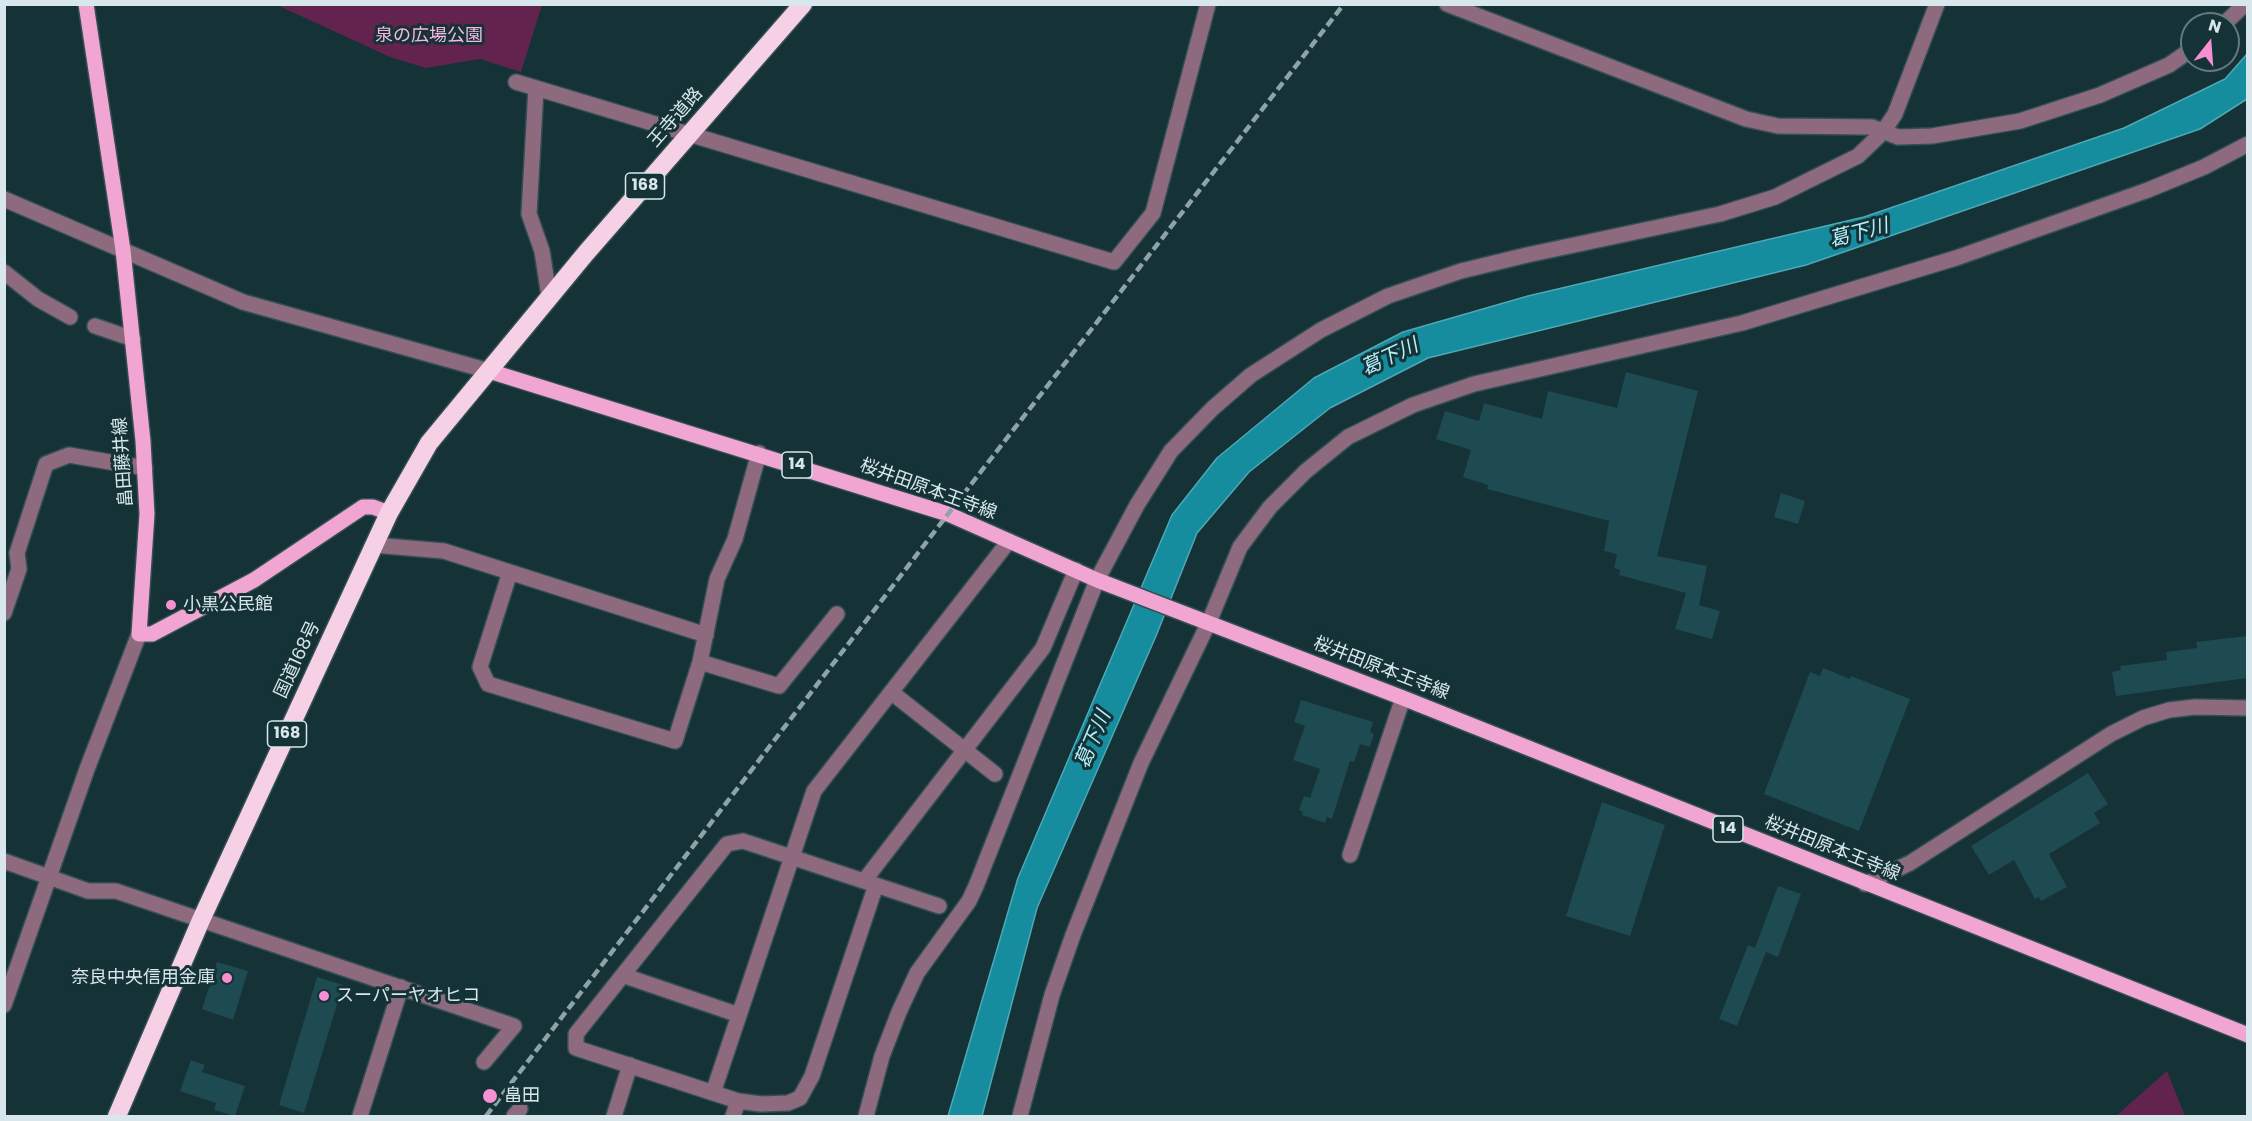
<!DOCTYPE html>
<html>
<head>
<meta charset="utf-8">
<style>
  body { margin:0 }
  #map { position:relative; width:2252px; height:1121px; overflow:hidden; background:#153237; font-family:Poppins,sans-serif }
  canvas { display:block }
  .frame { position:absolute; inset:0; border:6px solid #d7e7eb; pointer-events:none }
  .north { position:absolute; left:2180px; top:12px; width:60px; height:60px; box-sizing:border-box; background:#153237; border:2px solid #637a7f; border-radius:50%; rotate:17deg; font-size:16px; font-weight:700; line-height:24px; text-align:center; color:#d7e7eb }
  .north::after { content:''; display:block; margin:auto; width:21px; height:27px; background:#f690d0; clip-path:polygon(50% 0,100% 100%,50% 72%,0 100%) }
</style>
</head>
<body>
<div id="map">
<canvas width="2252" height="1121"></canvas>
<div class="frame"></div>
<div class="north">N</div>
</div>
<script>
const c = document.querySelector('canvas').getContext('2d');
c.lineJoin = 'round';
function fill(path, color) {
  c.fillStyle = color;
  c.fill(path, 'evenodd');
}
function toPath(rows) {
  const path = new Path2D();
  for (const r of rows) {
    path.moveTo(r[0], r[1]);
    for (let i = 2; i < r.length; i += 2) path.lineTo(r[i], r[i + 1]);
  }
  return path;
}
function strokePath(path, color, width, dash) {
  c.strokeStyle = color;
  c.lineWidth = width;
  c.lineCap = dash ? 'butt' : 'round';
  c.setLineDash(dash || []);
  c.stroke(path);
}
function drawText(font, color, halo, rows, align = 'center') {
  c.font = font + ' Poppins,"Noto Sans JP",sans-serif';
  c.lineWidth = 6;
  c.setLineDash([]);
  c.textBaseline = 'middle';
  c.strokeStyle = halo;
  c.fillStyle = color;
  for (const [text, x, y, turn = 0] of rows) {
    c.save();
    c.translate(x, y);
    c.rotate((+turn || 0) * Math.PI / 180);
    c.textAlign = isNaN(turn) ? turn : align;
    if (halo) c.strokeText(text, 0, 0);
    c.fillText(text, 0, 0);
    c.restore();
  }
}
const green = toPath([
  [277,5,542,4,542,5,521,72,480,59,426,68,390,57],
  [2167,1071,2185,1116,2116,1116]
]);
const water = toPath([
  [2247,54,2247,99,2200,129,1806,265,1428,358,1330,408,1249,472,1197,533,1156,636,1037,908,982,1116,948,1116,1018,878,1172,515,1217,458,1314,378,1403,332,1528,296,1864,217,2124,128,2225,79,2247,54]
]);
const building = toPath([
  [1626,372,1698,391,1657,556,1707,566,1699,605,1720,611,1712,639,1675,629,1686,593,1619,575,1620,570,1614,568,1617,554,1604,551,1609,521,1487,489,1488,485,1463,477,1471,450,1436,439,1445,411,1479,421,1484,403,1542,419,1548,391,1617,408],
  [1781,493,1805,501,1798,524,1774,517],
  [2247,636,2247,678,2116,696,2112,672,2121,670,2120,666,2167,660,2166,652,2197,648,2196,642],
  [1823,668,1850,679,1851,676,1910,699,1859,831,1764,794,1810,672,1820,676],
  [1301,700,1373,722,1370,732,1374,734,1370,747,1360,744,1354,762,1350,761,1332,819,1327,817,1325,823,1302,815,1303,812,1299,810,1304,796,1310,798,1320,769,1293,760,1305,726,1294,722],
  [2088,773,2108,804,2094,813,2100,823,2049,854,2067,887,2041,901,2039,897,2035,899,2014,860,1989,875,1971,846],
  [1602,802,1665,825,1630,936,1566,916],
  [1778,886,1801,894,1778,957,1766,952,1737,1026,1719,1019,1748,945,1760,950,1755,948],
  [217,962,248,971,233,1020,202,1009],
  [317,977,343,985,304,1113,279,1105],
  [191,1060,205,1065,202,1072,245,1086,235,1116,214,1110,216,1103,180,1091]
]);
const minor = toPath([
  [1447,4,1746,119,1778,126,1872,127,1898,137,1932,136,2020,121,2100,95,2169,65,2192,49],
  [2224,24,2245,4],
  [516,82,1114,262,1153,213,1208,4],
  [536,88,529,214,542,251,549,296],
  [4,199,243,302,489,371],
  [4,272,38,299,70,317],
  [95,326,133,339],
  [374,545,444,551,706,635],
  [510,572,480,667,488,684,675,741,700,662,717,579,735,539,759,453],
  [4,613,19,569,17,553,46,464,69,455,145,468],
  [700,662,779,686,837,614],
  [891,692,995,774],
  [1350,855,1403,698],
  [4,861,88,891,116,891,514,1026,484,1062],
  [864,881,1043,648,1076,570],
  [1865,884,1910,863,2111,734,2143,718,2169,710,2195,707,2248,708],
  [876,885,812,1076,800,1098,788,1103,761,1104,738,1101,576,1048,576,1034,727,844,743,841,939,906],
  [625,976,739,1015],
  [4,1005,87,769,139,634],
  [713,1093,814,791,1009,541],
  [360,1116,401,987],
  [514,1116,520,1109],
  [614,1116,630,1065],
  [733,1116,738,1101],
  [866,1116,882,1056,899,1012,917,973,969,901,976,886,1097,580,1137,505,1171,451,1213,408,1251,375,1321,330,1388,296,1461,271,1527,255,1720,214,1775,197,1858,156,1883,132,1895,114,1937,4],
  [1020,1116,1052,995,1073,935,1141,763,1209,622,1240,547,1270,507,1306,471,1348,437,1413,405,1474,384,1742,323,1956,258,2148,190,2204,167,2248,144]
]);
const major = toPath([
  [86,4,123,250,143,441,147,514,139,634,152,634,254,580,363,507,373,507,389,513],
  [489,371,948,514,1097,580,1403,698,2248,1035]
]);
const highway = toPath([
  [117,1116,201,920,389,513,429,443,586,253,803,4]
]);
const rail = toPath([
  [486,1116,948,514,1344,4]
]);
const markers = [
  [171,605,6,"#f690d0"],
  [227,978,6,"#f690d0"],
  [324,996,6,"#f690d0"],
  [490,1096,8,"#f690d0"]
];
const shields = [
  [645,186,39],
  [797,465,30],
  [287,734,39],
  [1728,829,30]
];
const shieldNames = [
  ["168",645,186],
  ["14",797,465],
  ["168",287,734],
  ["14",1728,829]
];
const parkNames = [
  ["泉の広場公園",429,36]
];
const streetNames = [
  ["王寺道路",676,118,-49],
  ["畠田藤井線",124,462,-94],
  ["桜井田原本王寺線",928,490,20],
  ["国道168号",298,660,-65],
  ["桜井田原本王寺線",1381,669,21],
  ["桜井田原本王寺線",1832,849,22]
];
const poiNames = [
  ["小黒公民館",183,605],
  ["奈良中央信用金庫",215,978,"right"],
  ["スーパーヤオヒコ",336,996],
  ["畠田",504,1096]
];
const waterNames = [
  ["葛下川",1859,234,-15],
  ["葛下川",1390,358,-25],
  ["葛下川",1094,740,-67]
];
fill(green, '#62244e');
fill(water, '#158d9e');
strokePath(water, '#4fa8b5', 1.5);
fill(building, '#1e4a51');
strokePath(minor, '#344f54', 18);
strokePath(major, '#344f54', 18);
strokePath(highway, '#344f54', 21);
strokePath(minor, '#8e6a7f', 15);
strokePath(major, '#f0a5d2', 15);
strokePath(highway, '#f6d1e6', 18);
strokePath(rail, '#8ea3a7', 4.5, [9, 4.5]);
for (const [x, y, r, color] of markers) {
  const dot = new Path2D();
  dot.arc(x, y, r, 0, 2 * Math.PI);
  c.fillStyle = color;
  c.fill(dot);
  strokePath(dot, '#153237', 2);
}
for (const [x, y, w] of shields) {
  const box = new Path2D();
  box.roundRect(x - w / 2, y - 13, w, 26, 4.5);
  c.fillStyle = '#153237';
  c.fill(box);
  strokePath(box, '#d7e7eb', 1.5);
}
drawText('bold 16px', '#d7e7eb', null, shieldNames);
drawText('18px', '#f9b7df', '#153237', parkNames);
drawText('18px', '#d7e7eb', '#153237', streetNames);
drawText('18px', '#d7e7eb', '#153237', poiNames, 'left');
drawText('italic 20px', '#b4effa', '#153237', waterNames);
</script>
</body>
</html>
